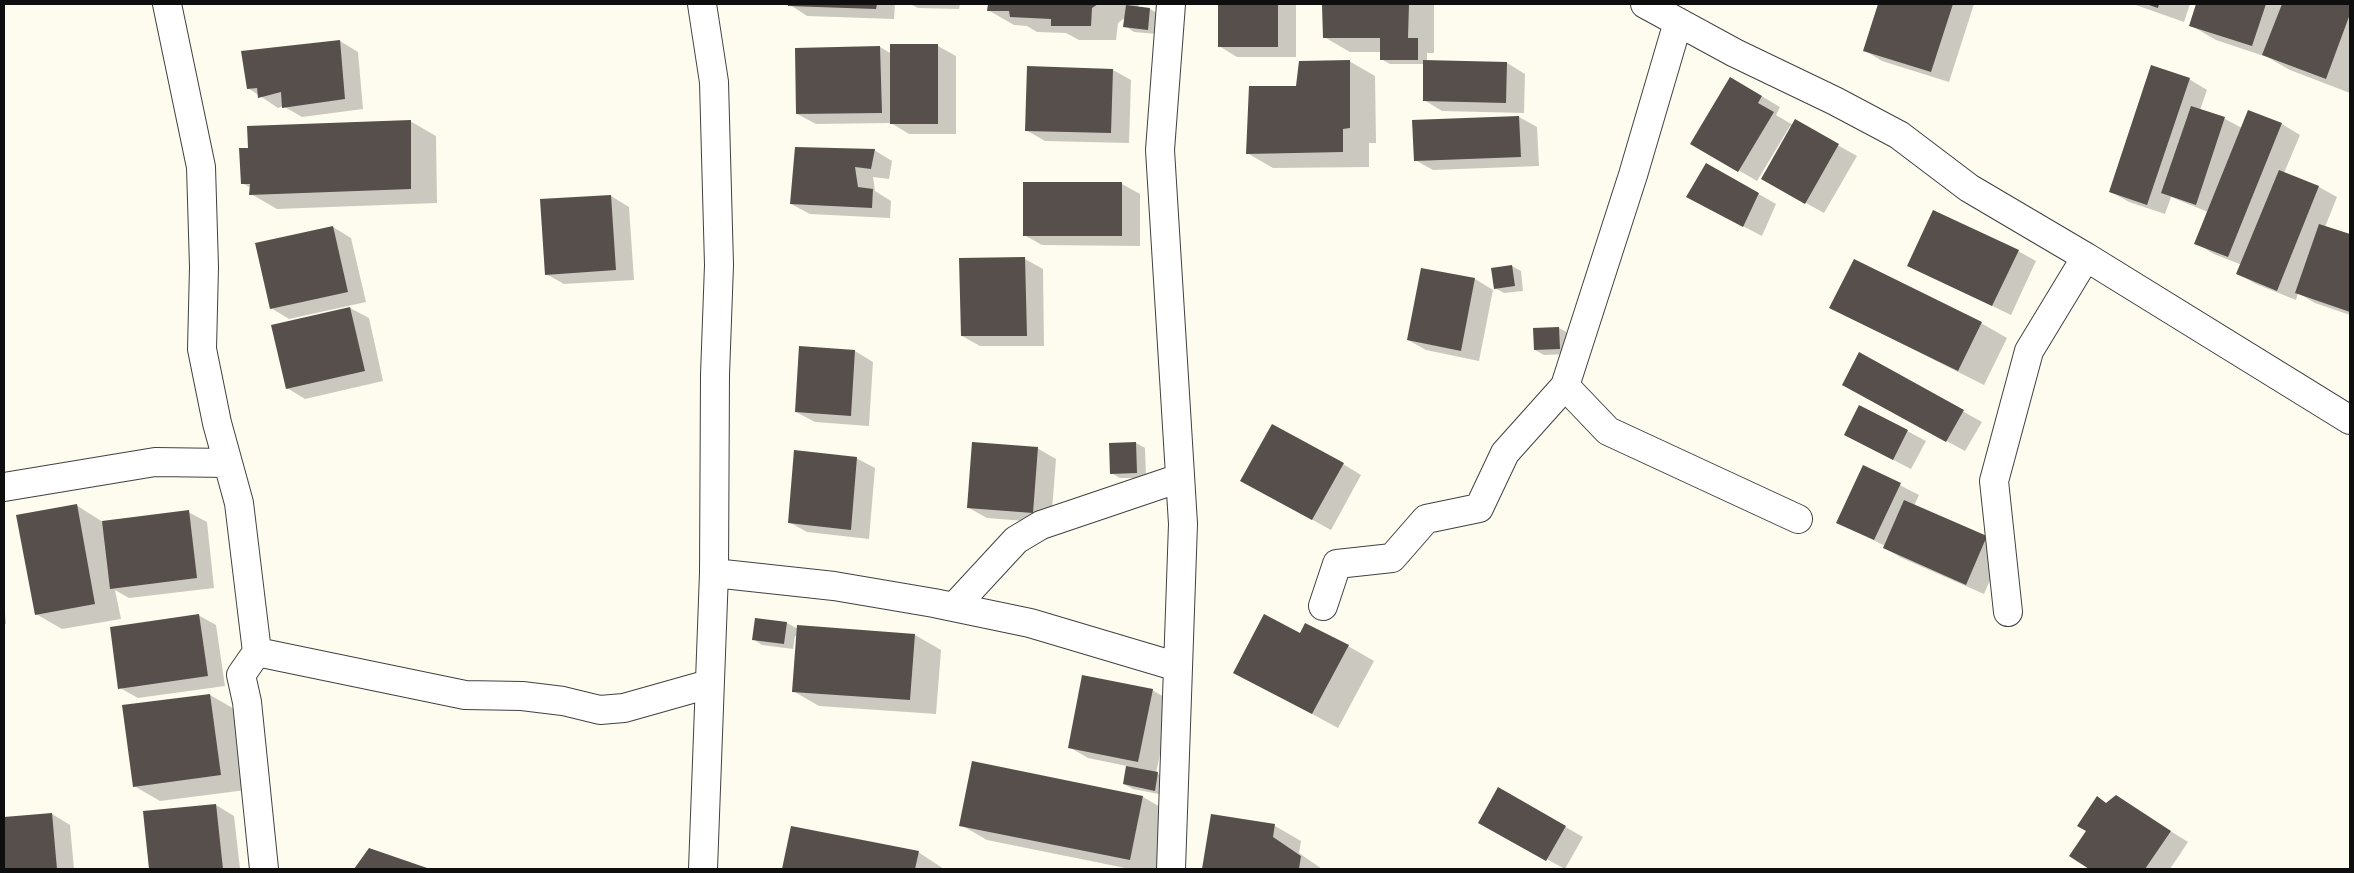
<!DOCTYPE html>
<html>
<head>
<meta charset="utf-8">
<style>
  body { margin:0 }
  #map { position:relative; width:2354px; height:873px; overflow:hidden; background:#fefbef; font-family:Lora,serif }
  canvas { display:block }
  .frame { position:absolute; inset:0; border:5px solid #0e0e0e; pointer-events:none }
</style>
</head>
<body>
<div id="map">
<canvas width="2354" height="873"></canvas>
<div class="frame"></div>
</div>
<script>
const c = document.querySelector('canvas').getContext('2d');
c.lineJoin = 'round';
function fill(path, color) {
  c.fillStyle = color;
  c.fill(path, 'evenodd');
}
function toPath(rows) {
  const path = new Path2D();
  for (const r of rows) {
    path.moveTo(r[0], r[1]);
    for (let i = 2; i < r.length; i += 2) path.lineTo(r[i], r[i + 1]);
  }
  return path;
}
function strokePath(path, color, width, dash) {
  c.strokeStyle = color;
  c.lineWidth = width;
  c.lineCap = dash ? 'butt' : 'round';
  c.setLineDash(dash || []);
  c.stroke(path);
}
const shadow = toPath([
  [789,4,895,4,894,19,807,16],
  [910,4,960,4,959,9,918,8],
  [989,4,1138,4,1139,8,1150,9,1159,14,1157,34,1134,32,1125,26,1126,17,1118,23,1116,40,1079,40,1066,33,1037,32,1027,26,1014,25,988,10],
  [1219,4,1296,4,1296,57,1237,57,1219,46],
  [1319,4,1434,4,1434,53,1427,53,1427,61,1507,63,1525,74,1524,113,1442,111,1424,100,1424,64,1390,64,1381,59,1382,52,1350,52,1324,37,1322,5],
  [1879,4,1974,4,1949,82,1882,61,1864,50],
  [2133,4,2190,4,2184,22],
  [2197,4,2350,4,2350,93,2290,70,2267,57,2216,40,2190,25],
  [340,41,358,52,363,109,302,117,283,106,278,108,248,88],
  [938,46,956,56,956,134,909,134,891,123,816,124,797,114,796,49,880,47,892,54],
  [1349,61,1375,76,1376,143,1369,143,1369,167,1273,168,1247,153,1297,87],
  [1113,70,1131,80,1129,143,1045,141,1026,130],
  [1731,78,1780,107,1776,115,1793,125,1795,121,1857,156,1824,213,1781,189,1792,127,1790,126,1757,181,1692,143],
  [2189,79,2207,90,2200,110,2225,119,2242,128,2248,111,2282,124,2300,135,2284,173,2319,187,2337,197,2325,227,2350,235,2350,315,2315,303,2298,293,2296,300,2256,284,2238,274,2242,265,2214,254,2196,243,2208,212,2171,197,2165,214,2129,202,2111,192],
  [1519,117,1537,127,1539,166,1433,170,1415,160],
  [410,121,436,136,437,203,277,209,251,194,251,188,242,183],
  [874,150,892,161,889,179,873,177,875,191,891,201,890,218,810,214,791,204],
  [1707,164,1776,204,1762,236,1706,207],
  [1122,184,1140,194,1140,246,1042,245,1024,235],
  [611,196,629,207,634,280,564,284,546,274],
  [333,227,351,238,366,302,289,319,271,308],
  [2018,251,2036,261,2011,315,1909,266],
  [1025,259,1043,269,1044,346,980,346,962,336],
  [1512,266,1521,271,1523,291,1504,293,1495,288],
  [1422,269,1475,279,1493,290,1479,361,1426,350,1408,340],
  [350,308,369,318,383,381,305,399,287,388,273,326],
  [1831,308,1981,323,2007,338,1984,385],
  [1559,328,1568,333,1569,354,1544,355,1535,350],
  [855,351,873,362,869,426,815,422,796,412],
  [1860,354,1982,422,1965,451,1862,395],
  [1860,406,1926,441,1911,469,1845,435],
  [1136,443,1145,448,1146,478,1120,478,1111,473],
  [1037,448,1056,459,1051,523,987,518,969,508],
  [856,458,875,468,869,539,807,532,789,522],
  [1343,464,1361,475,1331,530,1260,491],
  [1864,467,1919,495,1914,506,1986,537,2004,548,1984,594,1902,558,1884,548,1885,546,1838,522],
  [76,505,103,522,188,512,207,522,214,588,129,598,115,590,121,619,62,629,36,614],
  [4,603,6,624,4,624],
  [198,615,216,625,225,686,138,698,120,688],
  [756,619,787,623,798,629,915,635,941,650,936,714,819,706,793,691,797,636,795,636,793,649,762,645,753,639],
  [1301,634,1348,646,1374,661,1338,728,1235,672],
  [1152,690,1171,701,1156,773,1167,778,1164,795,1133,789,1124,784,1127,766,1088,758,1069,747],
  [210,695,236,710,246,790,160,801,134,786],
  [973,763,1143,797,1169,812,1157,869,1130,869,987,840,961,825],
  [1499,789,1583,837,1565,869,1480,823],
  [2116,797,2188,842,2170,869,2091,869,2071,856,2107,804],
  [216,805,234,816,240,869,150,869,144,812],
  [52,814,70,825,74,869,4,869,4,819],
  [1212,815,1275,826,1301,841,1299,853,1322,869,1203,869],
  [792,827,918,852,944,869,784,869],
  [369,850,427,869,355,869]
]);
const building = toPath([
  [788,4,877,4,876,9,788,6],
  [988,4,1098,4,1092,8,1091,26,1051,26,1051,19,1010,17,1009,11,987,11],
  [1218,4,1278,4,1278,47,1218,47],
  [1322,4,1409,4,1408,38,1418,38,1418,60,1380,60,1380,38,1323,38],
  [1878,4,1953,4,1931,72,1863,51],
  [2146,4,2159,4,2158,8],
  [2196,4,2266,4,2252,46,2189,26],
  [2282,4,2350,4,2350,14,2326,79,2262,55],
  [1126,5,1150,8,1148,30,1123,27],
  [340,40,345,99,282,108,281,92,258,98,257,88,247,89,241,51],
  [890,44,938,44,938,124,890,124],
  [880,46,882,113,796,114,795,48],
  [1350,60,1350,128,1343,129,1343,152,1246,154,1249,86,1296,86,1299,61],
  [1423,60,1507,62,1506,103,1423,101],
  [2151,65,2190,78,2147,205,2109,192],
  [1027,66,1113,69,1111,133,1025,131],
  [1730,77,1762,96,1758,103,1774,112,1738,172,1690,144],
  [2191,106,2225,117,2196,205,2161,193],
  [2248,110,2282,123,2228,257,2194,244],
  [1519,116,1521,157,1414,161,1412,120],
  [1795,119,1839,144,1805,204,1761,179],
  [411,120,411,189,249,195,250,184,241,184,239,148,248,148,247,126],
  [795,147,875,149,871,169,855,167,858,187,873,189,872,208,790,204],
  [1706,163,1759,193,1743,227,1686,197],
  [2279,170,2319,186,2277,291,2236,274],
  [1023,182,1122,182,1122,236,1023,236],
  [611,195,616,270,545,275,540,199],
  [1933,210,2019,250,1992,306,1907,266],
  [2319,224,2350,234,2350,312,2295,293],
  [333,226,348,292,270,309,255,243],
  [1025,257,1027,336,961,336,959,258],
  [1854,259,1982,322,1958,371,1829,308],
  [1512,265,1515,286,1494,289,1491,268],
  [1421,268,1475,278,1461,351,1407,340],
  [350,307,365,371,286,389,271,325],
  [1559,327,1560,349,1534,350,1533,328],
  [799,346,855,350,851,416,795,412],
  [1859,352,1964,410,1946,442,1842,385],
  [1859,405,1908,430,1893,460,1844,435],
  [1272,424,1344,463,1312,520,1240,481],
  [972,442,1038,447,1033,513,967,508],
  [1136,442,1137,473,1110,474,1109,443],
  [794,450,857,457,851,530,788,523],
  [1863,465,1901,483,1874,540,1836,523],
  [1904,500,1987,536,1966,585,1883,548],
  [77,504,95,604,35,615,16,515],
  [189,510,197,578,110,589,102,521],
  [199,614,208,676,118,689,110,627],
  [1264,614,1300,633,1305,623,1349,645,1312,714,1233,673],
  [755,618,787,622,784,644,752,640],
  [797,625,915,634,910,700,792,692],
  [1082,675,1153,689,1138,762,1068,748],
  [210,694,221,775,133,787,122,705],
  [972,761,1143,796,1130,860,959,826],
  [1126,766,1158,772,1155,791,1123,784],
  [1498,787,1566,826,1546,861,1478,823],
  [2116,795,2171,831,2145,869,2089,869,2069,856,2086,831,2077,826,2097,796,2106,803],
  [216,804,223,869,149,869,143,811],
  [52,813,57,869,4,869,4,817],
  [1211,814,1275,824,1273,837,1301,856,1299,869,1202,869],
  [791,826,919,851,915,869,782,869],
  [369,848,430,869,354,869]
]);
const minor = toPath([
  [167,4,201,167,204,267,202,349,217,423,239,503,257,652,241,675,247,702,264,869],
  [702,4,714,82,719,265,715,375,714,573,703,869],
  [1645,4,1735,53,1835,101,1899,135,1969,188,2086,257,2029,351,1994,481,2008,612],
  [1678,22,1633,175,1565,386,1608,431,1798,519],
  [2086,257,2350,420],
  [4,487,155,462,228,463],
  [714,573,834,586,934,603,1030,623,1178,667],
  [1323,606,1337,564,1392,558,1426,519,1479,508,1505,453,1565,386],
  [954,607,1016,540,1041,525,1180,478],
  [257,652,465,695,522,696,563,701,600,710,624,708,709,684],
  [1171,869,1183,524,1160,150,1171,4]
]);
fill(shadow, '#0003');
fill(building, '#564f4b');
strokePath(minor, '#414141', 30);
strokePath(minor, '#fff', 28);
</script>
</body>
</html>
